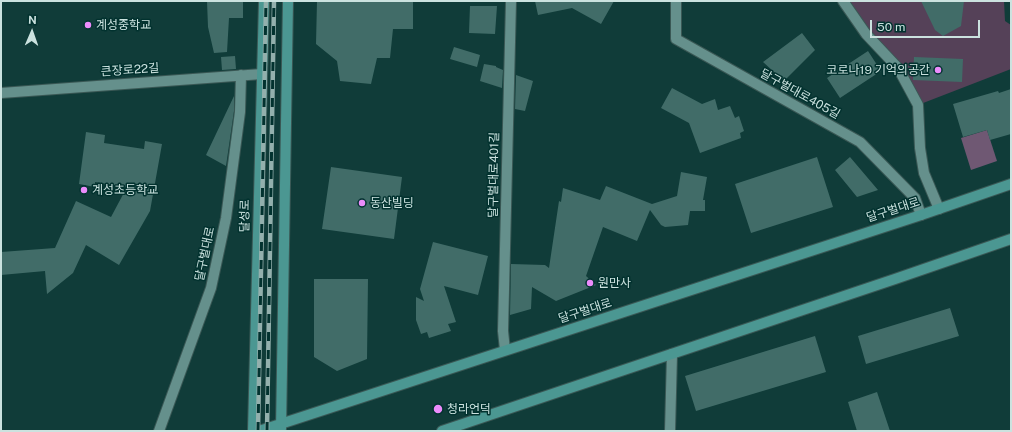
<!DOCTYPE html>
<html>
<head>
<meta charset="utf-8">
<style>
  body { margin:0 }
  #map { position:relative; width:1012px; height:432px; overflow:hidden; background:#103c39; font-family:"Public Sans",sans-serif }
  canvas { display:block }
  .frame { position:absolute; inset:0; border:2px solid #cbe2df; pointer-events:none }
  .north { position:absolute; left:12px; top:12px; width:40px; height:40px; -webkit-text-stroke:3px #02322f; paint-order:stroke; rotate:2deg; font-size:11px; font-weight:700; line-height:16px; text-align:center; color:#cbe2df }
  .north::after { content:''; display:block; margin:auto; width:14px; height:18px; background:#cbe2df; clip-path:polygon(50% 0,100% 100%,50% 72%,0 100%) }
  .scale { position:absolute; left:870px; top:20px; width:110px; height:18px; box-sizing:border-box; border:2px solid #cbe2df; border-top:0; padding-left:5px; font-size:12px; line-height:14px; white-space:nowrap; color:#cbe2df; -webkit-text-stroke:3px #02322f; paint-order:stroke }
</style>
</head>
<body>
<div id="map">
<canvas width="1012" height="432"></canvas>
<div class="frame"></div>
<div class="north">N</div>
<div class="scale">50 m</div>
</div>
<script>
const c = document.querySelector('canvas').getContext('2d');
c.lineJoin = 'round';
function fill(path, color) {
  c.fillStyle = color;
  c.fill(path, 'evenodd');
}
function toPath(rows) {
  const path = new Path2D();
  for (const r of rows) {
    path.moveTo(r[0], r[1]);
    for (let i = 2; i < r.length; i += 2) path.lineTo(r[i], r[i + 1]);
  }
  return path;
}
function strokePath(path, color, width, dash) {
  c.strokeStyle = color;
  c.lineWidth = width;
  c.lineCap = dash ? 'butt' : 'round';
  c.setLineDash(dash || []);
  c.stroke(path);
}
function drawText(font, color, halo, rows, align = 'center') {
  c.font = font + ' "Public Sans","Noto Sans KR",sans-serif';
  c.lineWidth = 3;
  c.setLineDash([]);
  c.textBaseline = 'middle';
  c.strokeStyle = halo;
  c.fillStyle = color;
  for (const [text, x, y, turn = 0] of rows) {
    c.save();
    c.translate(x, y);
    c.rotate((+turn || 0) * Math.PI / 180);
    c.textAlign = isNaN(turn) ? turn : align;
    if (halo) c.strokeText(text, 0, 0);
    c.fillText(text, 0, 0);
    c.restore();
  }
}
const green = toPath([
  [845,1,1004,1,1005,21,1011,25,1011,69,918,105]
]);
const forest = toPath([
  [987,130,997,161,971,170,961,138]
]);
const building = toPath([
  [207,1,243,1,243,18,229,18,227,52,214,53,208,27],
  [317,1,413,1,413,29,393,29,390,58,377,58,371,84,340,81,337,61,316,44],
  [535,1,614,1,601,24,572,8,538,15],
  [921,1,964,1,961,26,943,36,935,30],
  [470,6,497,6,495,34,469,33],
  [802,33,815,50,784,81,763,62],
  [454,47,480,55,477,67,450,59],
  [868,51,881,71,840,98,827,78],
  [235,56,236,69,222,70,221,57],
  [914,57,963,59,962,82,913,80],
  [484,64,496,66,496,67,503,70,502,88,480,81],
  [516,75,533,81,525,111,515,109],
  [672,88,702,104,715,99,718,110,730,106,735,118,739,116,744,131,740,133,741,138,700,153,689,123,661,108],
  [1011,89,1011,134,990,140,987,130,963,137,953,104,998,91,999,93],
  [234,96,234,111,226,166,206,155],
  [86,132,105,135,104,143,144,149,145,141,162,144,150,211,119,265,86,245,73,273,47,294,45,271,1,275,1,252,55,248,76,201,111,217,127,187,95,182,95,187,79,184],
  [817,157,833,207,751,233,735,184],
  [850,157,878,190,857,197,835,170],
  [331,167,402,177,394,239,322,229],
  [681,172,707,177,703,200,705,200,705,211,690,211,688,225,665,227,661,225,650,210,637,241,603,227,586,276,596,285,556,301,532,287,531,309,510,315,511,264,545,265,549,268,559,201,561,202,563,188,600,200,606,186,652,204,677,196],
  [433,242,488,256,478,295,444,286,456,322,448,324,451,331,429,338,427,332,421,334,416,320,416,297,424,301,420,289],
  [314,279,368,279,367,359,337,371,314,357],
  [950,308,959,336,866,364,858,336],
  [815,336,826,372,696,411,685,376],
  [877,392,890,431,857,431,848,402]
]);
const minor = toPath([
  [676,1,676,39,860,142,915,198,921,215],
  [843,1,866,34,898,68,918,105,920,148,924,173,939,209],
  [1,93,262,74],
  [505,350,503,331,511,1],
  [159,431,211,288,226,218,240,112,241,75],
  [670,431,672,354]
]);
const secondary = toPath([
  [281,429,288,1],
  [253,431,264,1],
  [259,431,921,215,1011,184],
  [442,431,895,279,1011,239]
]);
const rail = toPath([
  [258,431,266,1],
  [267,431,274,1]
]);
const markers = [
  [88,25,4,"#ec8cfb"],
  [938,70,4,"#ec8cfb"],
  [84,190,4,"#ec8cfb"],
  [362,203,4,"#ec8cfb"],
  [590,283,4,"#ec8cfb"],
  [438,409,5,"#ec8cfb"]
];
const poiNames = [
  ["계성중학교",96,25],
  ["코로나19 기억의공간",930,70,"right"],
  ["계성초등학교",92,190],
  ["동산빌딩",370,203],
  ["원만사",598,283],
  ["청라언덕",447,409]
];
const streetNames = [
  ["큰장로22길",130,70,-4],
  ["달구벌대로405길",800,94,29],
  ["달구벌대로401길",494,175,-89],
  ["달구벌대로",893,210,-18],
  ["달성로",245,216,-89],
  ["달구벌대로",205,254,-78],
  ["달구벌대로",585,311,-18]
];
fill(green, '#554158');
fill(forest, '#6f5873');
fill(building, '#416c68');
strokePath(minor, '#3a5855', 12);
strokePath(secondary, '#3a5855', 12);
strokePath(minor, '#65908c', 10);
strokePath(secondary, '#4b9792', 10);
strokePath(rail, '#93b0ad', 4.5);
strokePath(rail, '#02322f', 3, [9]);
for (const [x, y, r, color] of markers) {
  const dot = new Path2D();
  dot.arc(x, y, r, 0, 2 * Math.PI);
  c.fillStyle = color;
  c.fill(dot);
  strokePath(dot, '#02322f', 1.5);
}
drawText('12px', '#cbe2df', '#02322f', poiNames, 'left');
drawText('12px', '#cbe2df', '#02322f', streetNames);
</script>
</body>
</html>
